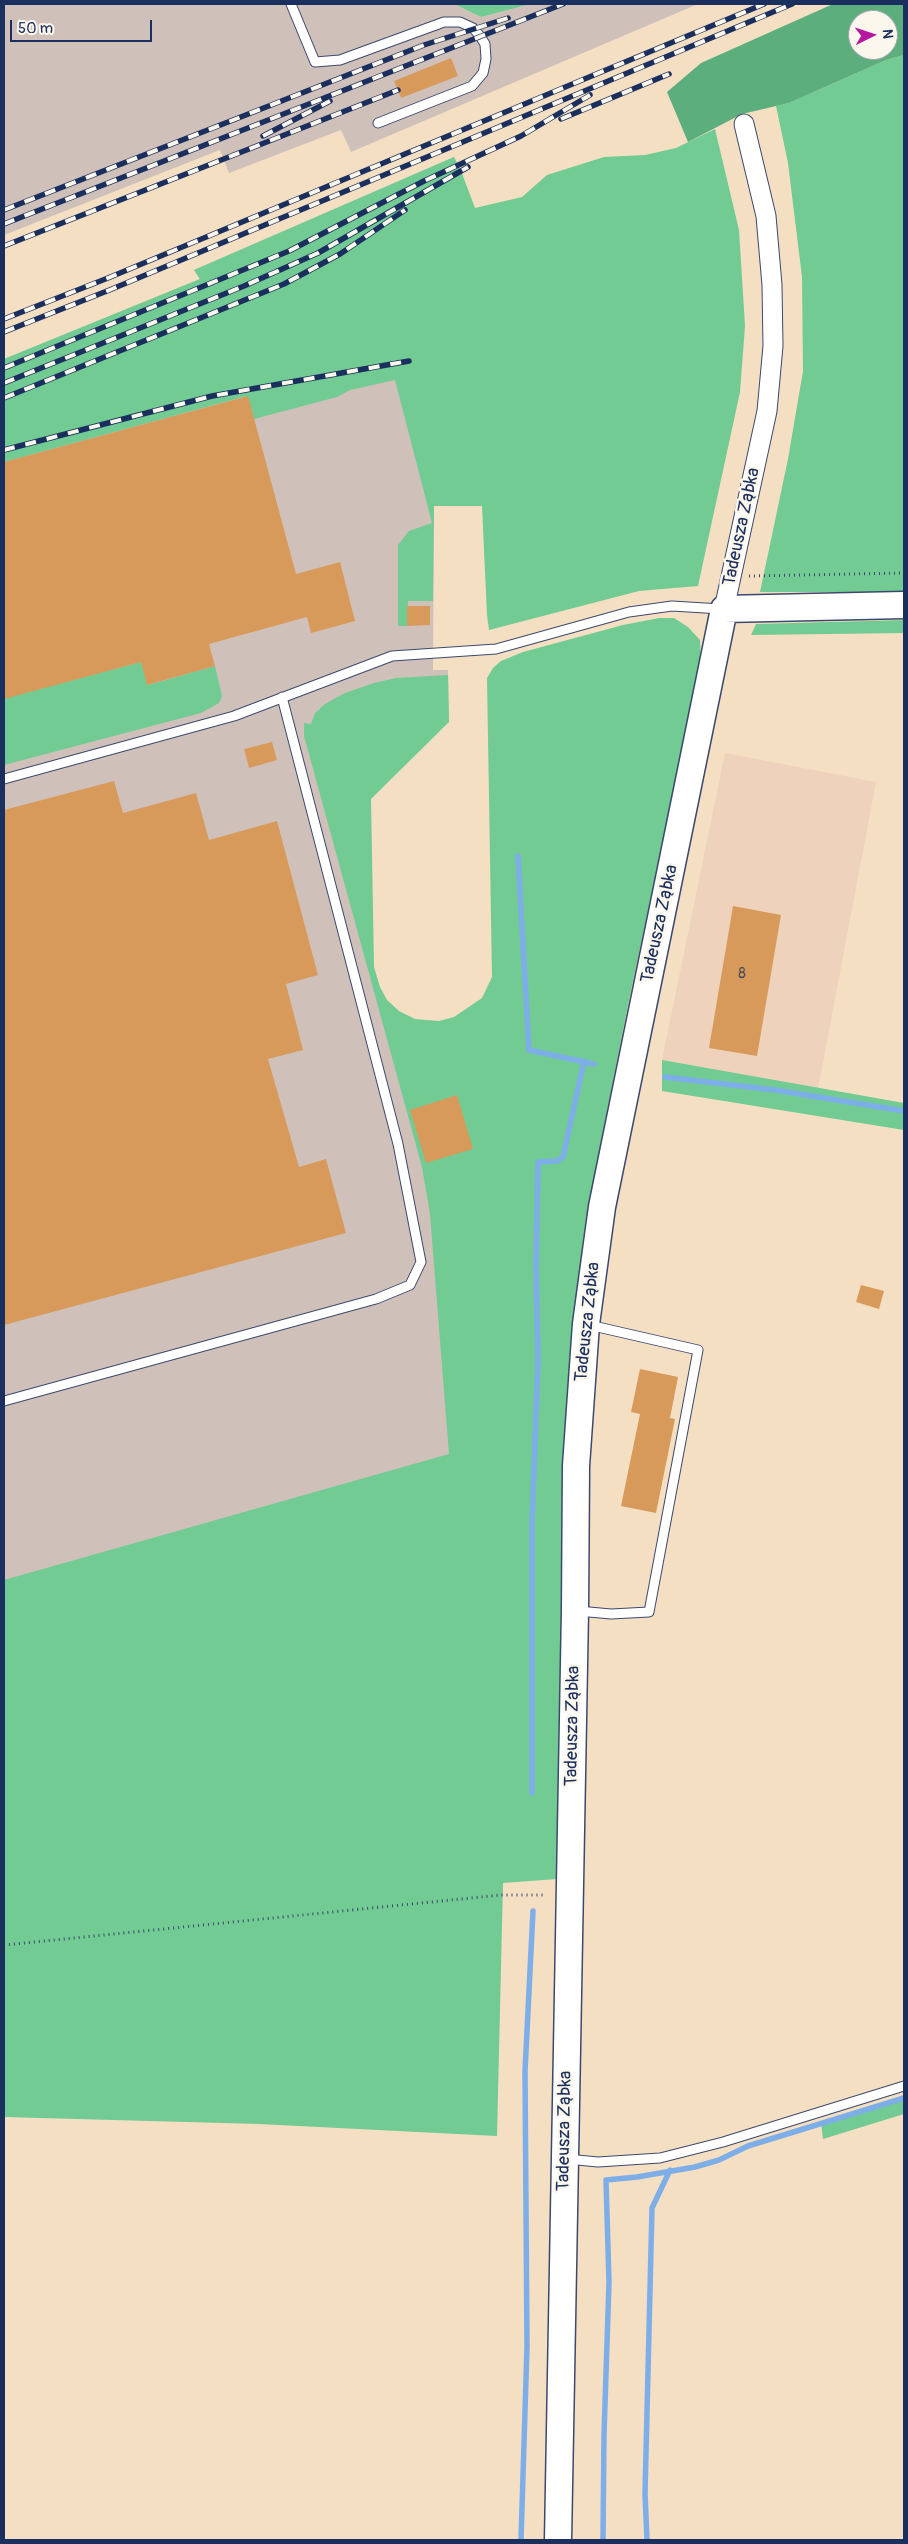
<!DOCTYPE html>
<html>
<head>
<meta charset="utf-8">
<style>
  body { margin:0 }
  #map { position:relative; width:908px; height:2544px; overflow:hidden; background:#f4dfc3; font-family:Pangolin,sans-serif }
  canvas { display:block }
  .frame { position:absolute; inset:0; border:5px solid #1b2f5e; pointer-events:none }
  .north { position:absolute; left:848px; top:10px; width:50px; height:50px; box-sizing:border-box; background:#fbf7ec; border:1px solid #a1a7b3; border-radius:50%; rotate:86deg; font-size:14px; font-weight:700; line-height:20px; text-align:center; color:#1b2f5e }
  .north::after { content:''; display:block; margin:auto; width:18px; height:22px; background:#b5179e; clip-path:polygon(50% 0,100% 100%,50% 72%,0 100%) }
  .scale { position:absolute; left:10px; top:20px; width:142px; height:22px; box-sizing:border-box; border:2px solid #1b2f5e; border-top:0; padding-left:6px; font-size:15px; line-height:18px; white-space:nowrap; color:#1b2f5e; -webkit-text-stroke:4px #fbf7ec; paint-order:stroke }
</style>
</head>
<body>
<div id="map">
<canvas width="908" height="2544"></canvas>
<div class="frame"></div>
<div class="north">N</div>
<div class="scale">50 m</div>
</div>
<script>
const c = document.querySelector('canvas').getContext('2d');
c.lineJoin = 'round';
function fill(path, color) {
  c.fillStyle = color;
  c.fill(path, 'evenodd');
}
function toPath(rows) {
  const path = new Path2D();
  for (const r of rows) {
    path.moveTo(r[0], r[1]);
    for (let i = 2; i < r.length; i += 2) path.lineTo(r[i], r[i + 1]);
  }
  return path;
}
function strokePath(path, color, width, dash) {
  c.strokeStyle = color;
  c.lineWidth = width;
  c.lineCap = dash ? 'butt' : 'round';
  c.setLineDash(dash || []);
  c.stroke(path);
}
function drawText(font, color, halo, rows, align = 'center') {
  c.font = font + ' Pangolin,sans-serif';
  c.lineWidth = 5;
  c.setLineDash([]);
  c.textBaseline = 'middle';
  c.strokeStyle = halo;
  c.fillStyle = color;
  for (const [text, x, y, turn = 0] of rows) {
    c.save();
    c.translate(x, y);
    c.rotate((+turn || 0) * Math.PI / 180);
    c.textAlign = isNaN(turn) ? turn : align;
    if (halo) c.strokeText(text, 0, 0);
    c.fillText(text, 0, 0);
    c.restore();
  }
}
const built = toPath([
  [725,753,876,782,818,1089,662,1060]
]);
const industrial = toPath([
  [4,4,454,4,481,17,531,4,698,4,351,152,341,130,229,173,220,150,4,235],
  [454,157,461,171,474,208,434,506,433,670,448,670,449,722,428,729,331,825,496,1414,4,1930,4,359,200,279,194,270]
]);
const green = toPath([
  [454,4,531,4,481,17],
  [904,55,904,592,760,592,788,459,803,371,802,277,788,163,776,106,789,103,886,60],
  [715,129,739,230,745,326,740,392,698,586,639,591,489,630,487,615,482,506,434,506,433,601,408,601,407,626,398,626,398,545,409,531,432,523,395,380,350,390,337,397,254,419,247,396,4,462,4,359,200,279,194,270,454,157,461,171,475,208,522,197,547,175,604,157,645,155,676,148],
  [659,618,674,618,688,627,700,640,701,660,629,1000,590,1197,576,1309,566,1444,557,1879,503,1883,497,2136,259,2124,4,2117,4,1580,449,1454,430,1214,422,1167,304,736,304,723,311,724,315,713,325,704,345,693,374,683,396,678,448,675,449,722,371,799,374,967,380,987,387,1000,399,1011,415,1019,439,1021,454,1017,482,998,492,977,487,678,493,668,501,661,523,652,623,625],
  [904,620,904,633,751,635,756,624],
  [141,662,148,685,215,666,222,696,219,703,201,713,4,765,4,679,9,697],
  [662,1060,904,1103,904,1130,662,1091],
  [904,2100,904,2114,823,2139,821,2122]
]);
const forest = toPath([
  [833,4,904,4,904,55,886,60,789,103,742,114,688,142,667,92,701,63],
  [858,20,888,20,888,50,858,50]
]);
const stream = toPath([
  [518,856,529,1050,594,1064],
  [665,1077,775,1090,904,1111],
  [532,1793,532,1523,538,1360,536,1266,538,1162,557,1161,563,1157,584,1061],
  [521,2540,527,2347,525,2071,533,1911],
  [603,2540,604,2435,609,2282,606,2180,637,2177,695,2167,719,2160,748,2146,904,2098],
  [647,2540,645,2494,652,2208,670,2170]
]);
const building = toPath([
  [451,58,458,76,401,98,394,81],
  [248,396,296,574,340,562,355,621,311,633,307,617,209,644,215,666,147,685,141,662,4,699,4,462],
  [407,606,430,606,430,625,407,626],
  [272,742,277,760,249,768,244,749],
  [114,781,123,813,196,793,209,840,277,821,318,975,286,984,303,1050,268,1059,299,1167,326,1159,346,1233,4,1325,4,810],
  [733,906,781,915,757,1056,709,1048],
  [457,1095,473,1149,426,1163,410,1110],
  [861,1285,884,1291,879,1309,856,1302],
  [640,1369,678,1377,670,1418,675,1419,656,1513,621,1506,640,1414,631,1412]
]);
const path = toPath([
  [749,576,904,573],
  [4,1945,501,1895,546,1895]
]);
const lane = toPath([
  [291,4,315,62,340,60,444,22,460,22,473,28,480,36,485,44,486,59,483,73,472,86,378,123],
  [4,779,234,716,392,656,496,649,629,612,672,606,721,609],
  [4,1401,376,1299,410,1285,421,1262,398,1144,282,697],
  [578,1611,611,1614,649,1612,698,1350,589,1325],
  [567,2159,598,2162,660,2158,723,2142,904,2086]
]);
const street = toPath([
  [724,609,767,411,773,346,772,285,766,216,744,124]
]);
const secondary = toPath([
  [558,2540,575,1610,576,1466,586,1324,602,1207,724,609,904,605]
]);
const rail = toPath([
  [561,119,669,74],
  [263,136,330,101],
  [4,210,424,45,508,18],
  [4,224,563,4],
  [4,246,398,90],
  [4,319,108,278,764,4],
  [4,332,112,289,792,4],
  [4,368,289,251,424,181,521,136,590,95],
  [4,383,244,286,318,253,468,167],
  [4,398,284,284,340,254,405,210],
  [4,450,212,396,409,361]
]);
const numberNames = [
  ["8",742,974]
];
const streetNames = [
  ["Tadeusza Ząbka",742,527,-78],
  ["Tadeusza Ząbka",660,924,-78],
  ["Tadeusza Ząbka",588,1322,-84],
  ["Tadeusza Ząbka",573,1726,-89],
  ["Tadeusza Ząbka",565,2131,-89]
];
fill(built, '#eed2bb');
fill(industrial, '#cfc1ba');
fill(green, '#71cb93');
fill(forest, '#5caf7d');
strokePath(stream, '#7daee8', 5.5);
fill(building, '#d89a5b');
strokePath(lane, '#3c496d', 11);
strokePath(street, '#3c496d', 21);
strokePath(secondary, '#3c496d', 29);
strokePath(path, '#3c496d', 3, [1, 4]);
strokePath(lane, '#fff', 9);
strokePath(street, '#fff', 19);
strokePath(secondary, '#fff', 26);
strokePath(rail, '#1b2f5e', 5.5);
strokePath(rail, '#fbf7ec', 4, [11]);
drawText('15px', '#4a4a5d', null, numberNames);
drawText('18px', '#1b2f5e', '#fbf7ec', streetNames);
</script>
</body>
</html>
